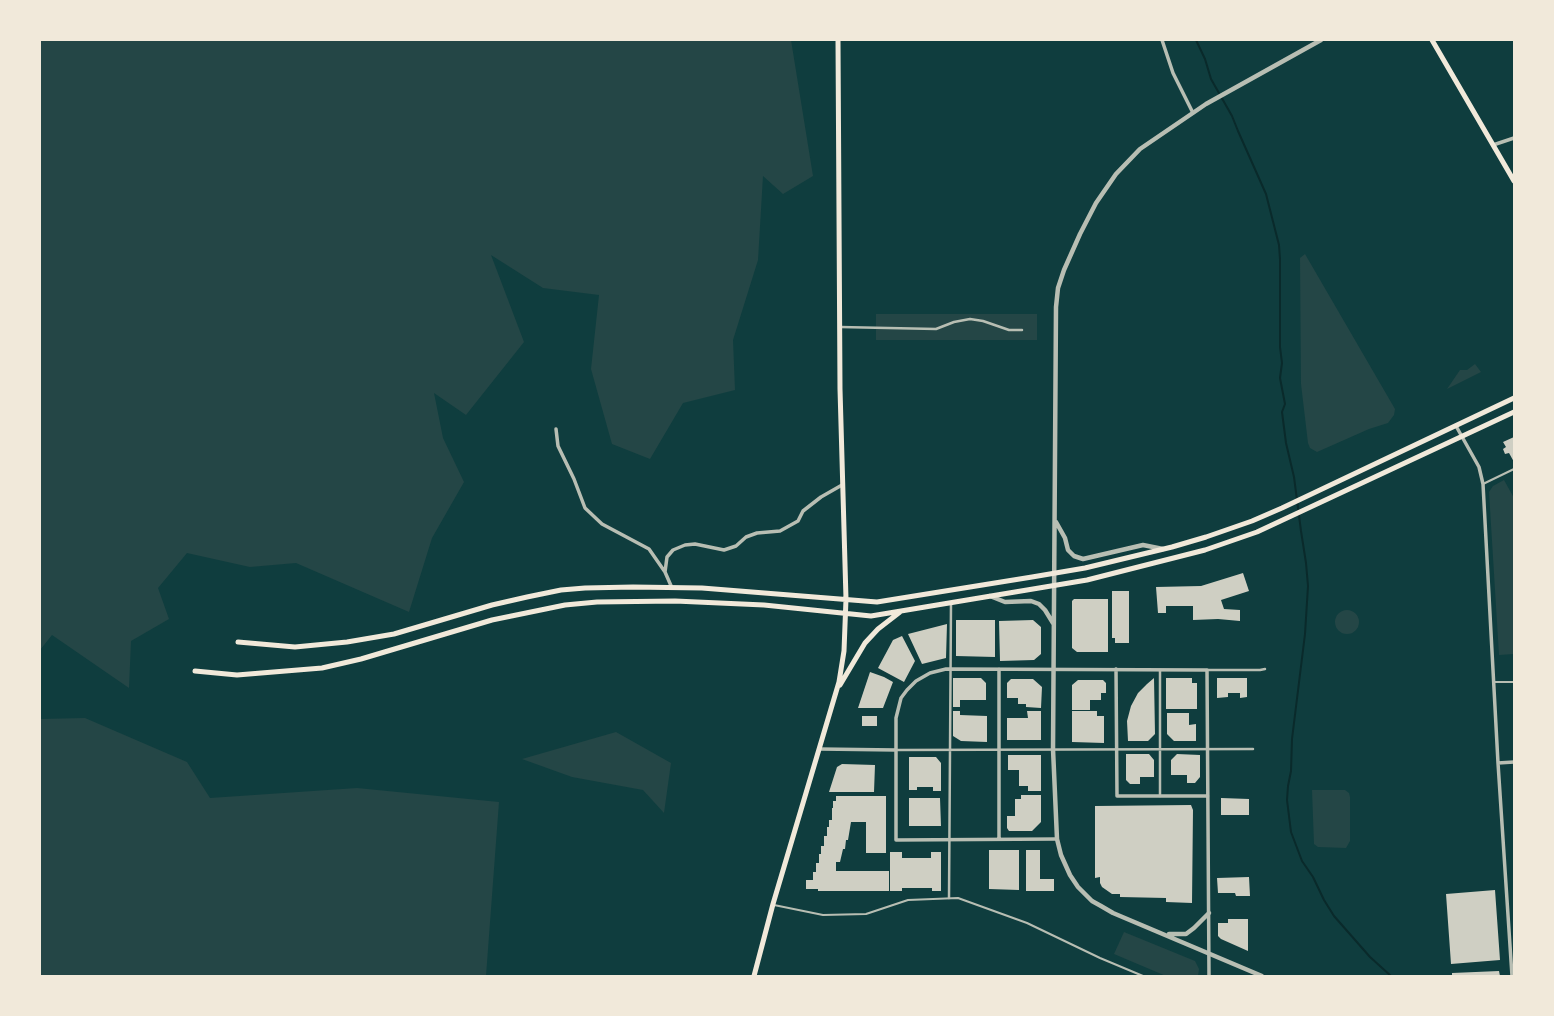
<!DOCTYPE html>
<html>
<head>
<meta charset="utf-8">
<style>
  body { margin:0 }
  #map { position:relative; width:1554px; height:1016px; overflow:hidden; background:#0f3d3e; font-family:Inter,sans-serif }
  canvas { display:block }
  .frame { position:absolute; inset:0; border:41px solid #f1e9da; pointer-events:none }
</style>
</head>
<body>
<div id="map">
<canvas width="1554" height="1016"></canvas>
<div class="frame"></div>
</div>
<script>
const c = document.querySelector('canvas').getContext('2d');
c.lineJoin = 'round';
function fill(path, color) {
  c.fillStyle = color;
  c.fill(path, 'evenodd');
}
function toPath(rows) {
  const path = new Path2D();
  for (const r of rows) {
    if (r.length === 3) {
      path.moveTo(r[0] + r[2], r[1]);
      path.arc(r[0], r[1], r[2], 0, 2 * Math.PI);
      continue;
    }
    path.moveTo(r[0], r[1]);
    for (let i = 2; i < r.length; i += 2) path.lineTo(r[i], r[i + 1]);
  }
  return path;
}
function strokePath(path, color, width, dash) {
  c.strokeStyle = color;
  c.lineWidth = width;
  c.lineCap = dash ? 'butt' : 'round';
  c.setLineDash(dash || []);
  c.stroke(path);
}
const green = toPath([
  [40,40,791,40,813,176,783,194,763,176,758,260,733,340,735,390,683,403,650,459,612,444,591,369,599,295,543,288,491,255,524,342,466,415,434,393,443,438,464,482,432,538,409,612,296,563,250,567,187,553,158,588,169,619,131,641,129,688,52,635,40,650],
  [1305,254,1395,409,1394,415,1388,423,1369,429,1317,452,1310,448,1308,443,1301,384,1300,258],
  [876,314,1037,314,1037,340,876,340],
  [1475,364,1481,372,1447,389,1460,370,1467,370],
  [1504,480,1514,498,1514,654,1499,655,1489,492,1493,486],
  [1347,622,12],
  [85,718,187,762,210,798,357,788,499,802,486,976,40,976,40,719],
  [616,732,671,763,664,813,643,790,572,777,522,759],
  [1312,790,1345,790,1349,793,1350,797,1350,841,1346,848,1318,847,1314,844],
  [1124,932,1195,961,1199,969,1198,976,1166,976,1114,954]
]);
const stream = toPath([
  [1196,40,1205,59,1211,79,1232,116,1238,131,1266,194,1279,245,1280,259,1280,347,1282,363,1280,378,1285,404,1282,412,1286,443,1294,477,1301,531,1306,563,1308,586,1305,634,1292,739,1291,771,1288,786,1287,800,1291,832,1302,861,1313,877,1324,900,1334,916,1370,957,1391,976]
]);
const building = toPath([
  [1514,437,1514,462,1509,453,1505,454,1503,449,1506,447,1503,442],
  [1243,573,1249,591,1221,600,1224,609,1240,610,1240,621,1218,619,1193,620,1193,606,1166,606,1166,613,1158,613,1156,587,1201,586],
  [1112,591,1129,591,1129,643,1115,643,1115,638,1112,638],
  [1074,599,1108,599,1108,652,1077,652,1072,648,1072,601],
  [956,620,995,620,995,657,956,656],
  [1033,620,1041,627,1041,654,1034,660,1000,661,999,621],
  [947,624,946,658,922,664,908,634],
  [902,636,915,661,904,682,878,668,893,640],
  [870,672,884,677,893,682,883,708,858,708],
  [953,678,981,678,986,683,986,700,960,700,960,707,953,707],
  [1154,678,1155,734,1148,741,1128,741,1127,721,1131,706,1138,693,1147,684],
  [1166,678,1192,678,1192,683,1197,683,1197,709,1166,709],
  [1217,678,1247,678,1247,697,1240,698,1240,693,1228,693,1228,697,1217,698],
  [1011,679,1033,679,1042,687,1041,708,1026,707,1026,704,1018,704,1018,698,1007,698,1007,683],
  [1078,680,1103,680,1106,683,1106,693,1101,693,1101,700,1090,700,1090,710,1072,710,1072,685],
  [953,711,960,711,960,715,987,716,987,742,961,741,953,736],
  [1027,711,1041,711,1041,740,1007,740,1007,718,1028,718],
  [1072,711,1097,711,1097,716,1104,716,1104,743,1072,742],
  [1167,713,1189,713,1189,725,1196,724,1196,741,1174,741,1167,734],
  [862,716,877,716,877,726,862,726],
  [1126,754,1149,754,1154,760,1154,777,1140,777,1140,784,1130,784,1126,780],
  [1177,754,1200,755,1200,777,1195,783,1187,783,1187,775,1171,775,1171,760],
  [1008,755,1041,755,1041,791,1028,791,1028,786,1019,786,1019,770,1008,770],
  [909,757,936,757,941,763,941,791,933,791,933,787,917,787,917,790,909,790],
  [842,764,875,765,874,792,829,792,837,767],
  [1021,795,1041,795,1041,822,1032,831,1009,831,1007,828,1007,816,1015,816,1015,799,1021,799],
  [836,796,886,796,886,853,866,853,866,822,851,822,848,840,846,840,845,849,843,849,840,862,836,862,836,871,889,871,889,891,818,891,818,889,806,889,806,880,813,880,813,872,816,872,816,863,819,863,819,854,821,854,821,846,824,846,824,836,827,836,827,827,829,827,829,820,832,820,832,808,833,808,833,801,836,801],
  [909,798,940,798,941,826,909,826],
  [1221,798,1249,799,1249,815,1221,815],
  [1191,805,1193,810,1192,903,1166,902,1166,898,1120,897,1120,894,1112,894,1102,887,1100,883,1100,877,1095,878,1095,806],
  [989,850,1019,850,1019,890,989,889],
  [1026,850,1040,850,1040,879,1054,879,1054,891,1026,891],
  [890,852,902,852,902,858,931,858,931,852,941,852,941,891,932,891,932,888,902,888,902,891,890,891],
  [1249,877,1250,896,1236,896,1235,893,1218,893,1217,878],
  [1495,890,1500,960,1451,964,1446,894],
  [1228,919,1248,919,1248,951,1221,939,1218,936,1218,923,1228,923],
  [1499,971,1500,976,1452,976,1452,973]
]);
const service = toPath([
  [1483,484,1514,469],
  [1493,682,1514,682],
  [774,905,823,915,866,914,908,900,958,898,1027,923,1100,958,1143,976]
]);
const pedestrian = toPath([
  [840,327,936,329,954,322,970,319,983,321,1009,330,1022,330],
  [1207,670,1260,670,1265,669],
  [896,750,1253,749],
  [1160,796,1160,670],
  [949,898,951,603]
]);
const minor = toPath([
  [1162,40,1173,73,1193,113],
  [1493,145,1514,138],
  [1456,426,1479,467,1483,484,1498,763,1512,976],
  [556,429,558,446,574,479,585,508,602,524,649,549,665,572,667,557,673,550,685,545,695,544,724,550,736,546,746,537,757,533,780,531,798,521,803,511,821,497,842,485],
  [665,572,672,588],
  [999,669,999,839],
  [1116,669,1117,796,1208,796],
  [819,749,896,750],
  [1498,763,1514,762],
  [1057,839,896,840,896,718,901,698,907,690,916,681,930,673,946,669,1207,670,1209,976]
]);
const tertiary = toPath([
  [1056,522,1065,538,1068,550,1074,556,1083,559,1143,545,1163,549],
  [990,596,1005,602,1031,601,1039,604,1045,610,1053,623],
  [1169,934,1186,934,1194,928,1209,913],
  [1262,976,1113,913,1101,906,1092,901,1078,887,1070,875,1061,855,1057,839,1053,749,1056,307,1058,288,1064,270,1080,234,1096,203,1116,174,1140,149,1206,104,1321,40]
]);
const secondary = toPath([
  [1432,40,1514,181],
  [238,642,295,647,347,642,394,634,492,605,527,597,561,590,585,588,633,587,702,588,877,602,1032,577,1085,568,1172,547,1206,537,1252,521,1282,508,1514,398],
  [195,671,237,675,322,668,361,659,492,620,565,605,597,602,675,601,764,605,871,616,1087,580,1205,550,1257,532,1514,412],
  [840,685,865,643,878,629,900,612],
  [754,976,773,904,839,682,844,651,846,599,840,389,838,40]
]);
fill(green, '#244646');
strokePath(stream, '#0a2a2b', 2);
fill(building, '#cfcfc3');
strokePath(service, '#b8beb3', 2);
strokePath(pedestrian, '#b8beb3', 2.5);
strokePath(minor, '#b8beb3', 3.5);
strokePath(tertiary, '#b8beb3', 4.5);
strokePath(secondary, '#f1e9da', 5);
</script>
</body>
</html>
